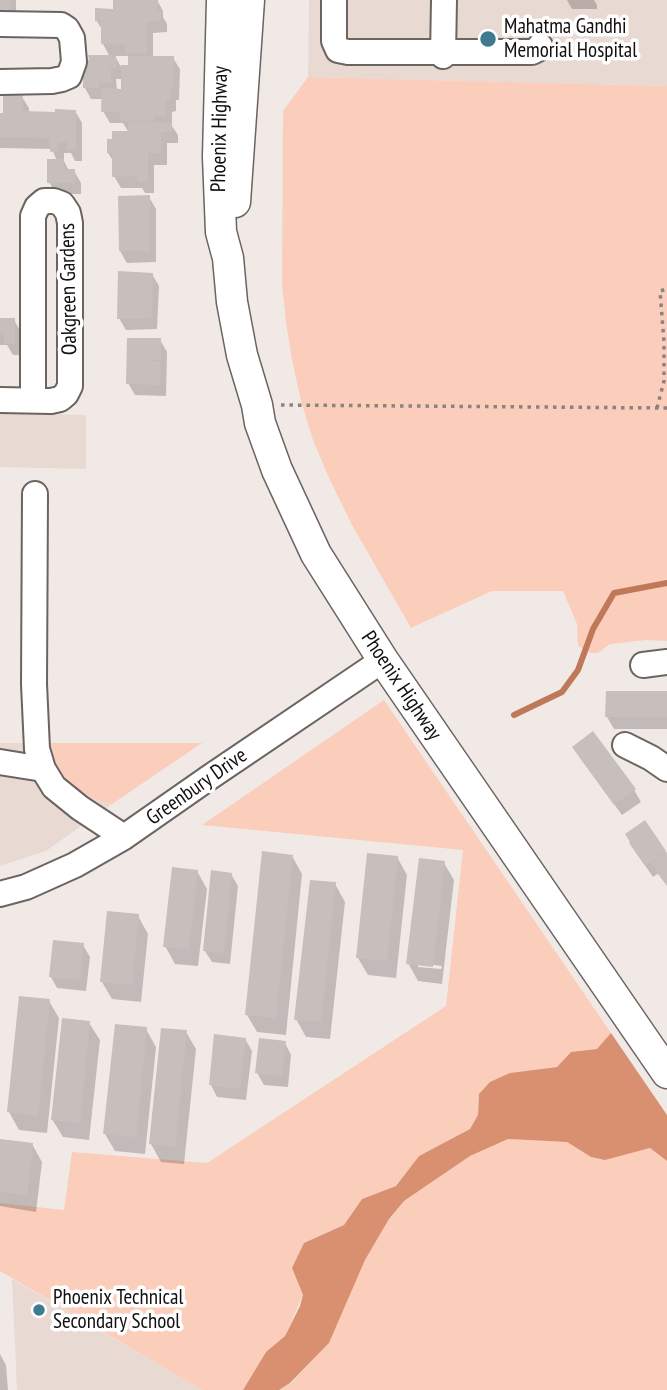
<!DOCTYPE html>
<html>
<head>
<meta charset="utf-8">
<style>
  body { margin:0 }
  canvas { display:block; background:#f1e9e6 }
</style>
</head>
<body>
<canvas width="667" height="1390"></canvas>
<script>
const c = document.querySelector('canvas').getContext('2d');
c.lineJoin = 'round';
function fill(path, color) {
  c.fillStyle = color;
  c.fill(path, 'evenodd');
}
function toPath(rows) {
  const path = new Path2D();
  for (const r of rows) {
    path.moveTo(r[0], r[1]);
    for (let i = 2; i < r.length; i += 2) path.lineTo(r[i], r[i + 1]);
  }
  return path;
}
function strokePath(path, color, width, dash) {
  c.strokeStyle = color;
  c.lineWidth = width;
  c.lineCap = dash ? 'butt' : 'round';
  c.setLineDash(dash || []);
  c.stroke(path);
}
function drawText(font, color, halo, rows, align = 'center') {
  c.font = font + ' "PT Sans Narrow",sans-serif';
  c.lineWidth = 7;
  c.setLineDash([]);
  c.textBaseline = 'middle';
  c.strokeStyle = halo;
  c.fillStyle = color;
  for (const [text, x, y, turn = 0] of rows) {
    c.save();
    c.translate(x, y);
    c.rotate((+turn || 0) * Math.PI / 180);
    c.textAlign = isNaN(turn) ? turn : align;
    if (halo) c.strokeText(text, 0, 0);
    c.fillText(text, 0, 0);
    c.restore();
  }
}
const built = toPath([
  [309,0,667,0,667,86,308,77],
  [0,413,86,415,86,469,0,467],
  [0,743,49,743,54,758,83,793,97,800,112,804,46,851,0,866],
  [12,1279,202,1390,17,1390]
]);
const green = toPath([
  [308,77,667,86,667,641,646,640,610,644,598,653,591,653,578,646,577,624,563,591,492,591,411,628,352,525,329,478,313,440,301,401,292,360,286,322,282,284,283,111],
  [384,700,611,1033,597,1049,571,1052,557,1067,510,1073,479,1094,478,1116,470,1129,419,1156,396,1186,362,1199,344,1225,305,1243,292,1268,303,1295,285,1336,266,1352,243,1390,202,1390,0,1271,0,1203,64,1210,72,1152,207,1163,446,1006,463,850,202,825],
  [49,743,202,743,112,804,97,800,83,793,71,784,61,772,54,758],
  [508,1139,567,1142,591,1157,605,1160,650,1148,667,1161,667,1390,279,1390,291,1383,329,1343,365,1260,389,1219,404,1201,470,1156]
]);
const forest = toPath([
  [611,1033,667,1115,667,1161,650,1148,605,1160,591,1157,567,1142,508,1139,470,1156,404,1201,389,1219,365,1260,329,1343,290,1383,279,1390,243,1390,266,1352,285,1336,300,1306,303,1295,292,1268,304,1243,344,1225,362,1199,396,1186,419,1156,470,1129,478,1115,479,1094,490,1082,510,1073,557,1067,571,1052,597,1049]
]);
const shadow = toPath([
  [0,0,16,0,16,21,0,21],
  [115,0,157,0,163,11,163,17,167,24,167,32,153,33,153,58,173,58,180,69,179,100,176,100,176,111,172,112,172,126,178,135,178,143,167,143,167,165,154,165,154,193,145,193,142,188,121,188,114,176,114,162,108,153,129,133,123,123,110,123,103,111,103,99,91,99,85,88,110,57,103,44,103,31,96,20,114,11],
  [115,56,129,56,130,67,121,67],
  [116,79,122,79,122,90,117,90],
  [567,0,594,0,597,5,597,9,572,9],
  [22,97,29,108,29,113,75,111,82,123,82,161,75,161,71,153,64,153,64,161,69,171,74,171,81,183,81,194,56,194,49,182,57,161,52,149,0,148,0,115,4,115],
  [149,197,156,209,156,262,127,263,120,251],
  [152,274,159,286,157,329,126,330,119,318],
  [0,320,14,320,21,332,21,355,13,355,7,345,0,345],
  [160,340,167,352,166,396,135,395,128,383],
  [667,693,667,729,614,729,607,717],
  [574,748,634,790,641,802,622,815,581,759],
  [644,822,667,854,667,886,659,873,653,877,638,855],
  [292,856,302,874,286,1035,257,1032,247,1015],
  [397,857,407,875,396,978,368,975,358,958],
  [444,863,454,880,442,984,418,981,408,963],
  [418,963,442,966,441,969,418,967],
  [197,871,207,889,198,966,175,964,165,946],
  [231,874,238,886,230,964,212,962,205,951],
  [335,884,345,902,330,1039,306,1037,296,1019],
  [138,916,148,934,141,1002,112,999,102,982],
  [83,945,90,957,86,991,57,988,51,977],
  [49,1001,59,1018,47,1133,19,1130,9,1112],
  [89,1023,100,1040,89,1140,63,1137,52,1119],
  [146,1029,156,1047,145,1154,115,1151,105,1134],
  [186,1032,196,1049,184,1164,161,1162,151,1144],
  [245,1039,252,1051,246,1100,217,1097,211,1085],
  [285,1043,291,1055,288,1087,264,1085,257,1073],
  [0,1141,32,1144,42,1162,36,1212,0,1206],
  [0,1354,6,1365,8,1390,0,1390]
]);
const stream = toPath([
  [514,715,562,692,578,670,593,629,614,593,667,583]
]);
const building = toPath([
  [0,0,10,0,10,10,0,10],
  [113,0,158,0,157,11,161,11,161,21,147,22,147,54,125,54,126,45,101,44,101,21,95,21,95,8,113,9],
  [88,55,116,55,116,68,111,68,111,83,99,83,99,88,83,88,83,60,89,60],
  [128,56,174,56,174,89,170,89,170,100,166,100,166,115,154,115,154,121,120,121,120,112,101,112,102,88,121,89,121,65,128,65],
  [3,95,23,95,23,111,55,112,55,109,76,110,76,150,67,150,67,142,58,142,58,151,50,152,50,138,0,137,0,113,3,113],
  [128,122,172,122,172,132,161,132,161,153,148,153,148,181,137,182,137,176,112,177,112,153,107,153,107,139,112,139,112,131,128,131],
  [47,159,64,159,64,169,75,169,75,183,47,183],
  [150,195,150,251,119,251,118,196],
  [118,271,153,273,152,318,117,319],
  [0,318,15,318,15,344,4,344,4,334,0,334],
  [127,338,161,338,161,360,147,360,161,362,160,385,126,384],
  [606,691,667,691,667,718,605,717],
  [593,731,636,789,614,805,572,747],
  [645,820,666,851,645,866,629,843,630,842,625,834],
  [262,851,293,855,276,1018,245,1015],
  [667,852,667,886,655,870,657,869,652,862],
  [367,853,398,856,387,961,356,958],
  [419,858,445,861,433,967,406,964],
  [172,867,198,870,189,949,163,947],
  [211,870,232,873,224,953,203,951],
  [310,880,336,882,321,1022,294,1020],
  [107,911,139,914,132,985,100,982],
  [53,940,84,943,80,980,49,977],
  [19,996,50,999,38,1116,7,1112],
  [62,1018,90,1021,80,1123,51,1120],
  [115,1024,147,1027,136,1137,103,1134],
  [161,1028,187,1030,175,1147,149,1144],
  [214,1034,246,1038,240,1089,209,1085],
  [259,1038,286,1041,282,1076,255,1073],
  [0,1139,33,1143,27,1195,0,1192]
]);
const path = toPath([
  [281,405,667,408],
  [657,408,664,381,664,342,660,291,667,289]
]);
const minor = toPath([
  [334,0,334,41,338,50,348,52,532,52,538,49,540,46],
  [0,24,61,25,67,29,72,38,74,62,69,76,62,79,52,81,0,82],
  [443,56,444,0],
  [0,400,51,401,60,399,66,394,70,386,70,223,68,213,62,204,54,201,44,201,37,207,33,216,33,400],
  [35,494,34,684,37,749,43,769,54,787,80,808,124,837],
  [643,665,667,662],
  [625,745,651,758,667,769],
  [0,762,43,769],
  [0,894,26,887,75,865,124,837,210,777,383,660]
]);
const major = toPath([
  [222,0,218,157,221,232,228,258,232,302,242,355,257,405,260,423,277,470,316,554,383,660,667,1073],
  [235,202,249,0]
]);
const markers = [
  [488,39,9,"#3e7b92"],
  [39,1310,7,"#3e7b92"]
];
const poiNames = [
  ["Mahatma Gandhi",504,27],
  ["Memorial Hospital",504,51],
  ["Phoenix Technical",53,1298],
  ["Secondary School",53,1322]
];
const streetNames = [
  ["Phoenix Highway",220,129,-89],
  ["Oakgreen Gardens",69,289,-91],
  ["Phoenix Highway",401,686,56],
  ["Greenbury Drive",197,787,-35]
];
fill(built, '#e9d9d3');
fill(green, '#facebb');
fill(forest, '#d99071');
fill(shadow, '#0003');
strokePath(stream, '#bf785a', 6);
fill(building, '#c7bfbc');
strokePath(minor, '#6b6461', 28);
strokePath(major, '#6b6461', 33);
strokePath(path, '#898381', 3.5, [3.5, 5]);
strokePath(minor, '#fff', 24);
strokePath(major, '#fff', 30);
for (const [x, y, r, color] of markers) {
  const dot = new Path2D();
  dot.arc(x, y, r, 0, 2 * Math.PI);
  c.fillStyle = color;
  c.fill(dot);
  strokePath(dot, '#fff', 2.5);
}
drawText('21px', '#120f0e', '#fff', poiNames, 'left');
drawText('21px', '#120f0e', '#fff', streetNames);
</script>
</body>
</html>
